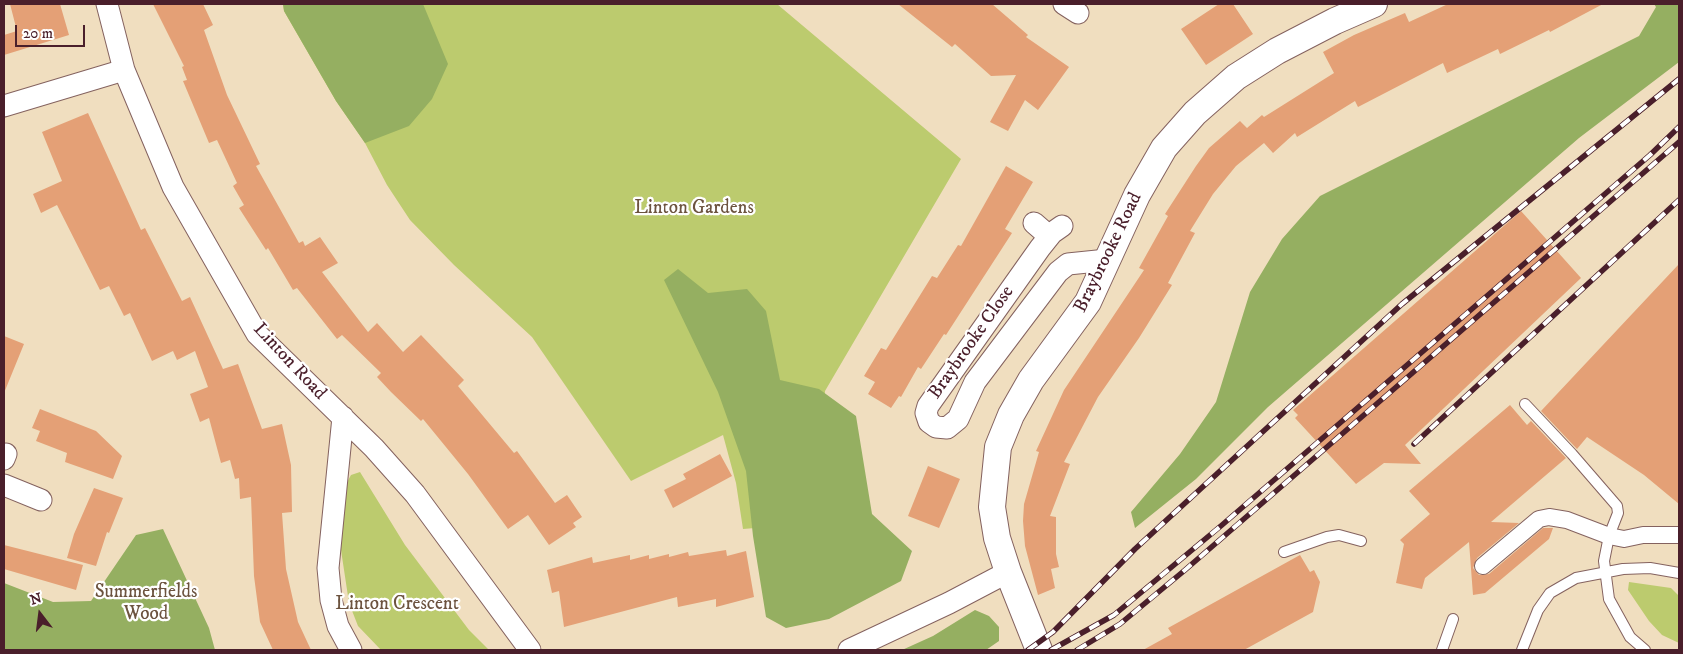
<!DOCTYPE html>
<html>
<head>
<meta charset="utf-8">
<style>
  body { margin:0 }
  #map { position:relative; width:1683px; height:654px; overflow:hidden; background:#f0debf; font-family:"IM FELL DW Pica",serif }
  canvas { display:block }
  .frame { position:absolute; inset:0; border:5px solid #4a1f2b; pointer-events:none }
  .north { position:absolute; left:15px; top:589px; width:50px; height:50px; -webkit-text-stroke:4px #fff; paint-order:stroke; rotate:345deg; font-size:14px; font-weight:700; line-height:20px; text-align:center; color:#4a1f2b }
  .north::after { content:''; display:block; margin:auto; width:18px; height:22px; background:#4a1f2b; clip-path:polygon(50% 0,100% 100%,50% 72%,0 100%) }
  .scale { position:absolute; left:15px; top:25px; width:70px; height:22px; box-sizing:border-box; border:2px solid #4a1f2b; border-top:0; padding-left:6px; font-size:15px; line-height:18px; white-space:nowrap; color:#4a1f2b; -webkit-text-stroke:4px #fff; paint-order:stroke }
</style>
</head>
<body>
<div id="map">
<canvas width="1683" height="654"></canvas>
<div class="frame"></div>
<div class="north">N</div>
<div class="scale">20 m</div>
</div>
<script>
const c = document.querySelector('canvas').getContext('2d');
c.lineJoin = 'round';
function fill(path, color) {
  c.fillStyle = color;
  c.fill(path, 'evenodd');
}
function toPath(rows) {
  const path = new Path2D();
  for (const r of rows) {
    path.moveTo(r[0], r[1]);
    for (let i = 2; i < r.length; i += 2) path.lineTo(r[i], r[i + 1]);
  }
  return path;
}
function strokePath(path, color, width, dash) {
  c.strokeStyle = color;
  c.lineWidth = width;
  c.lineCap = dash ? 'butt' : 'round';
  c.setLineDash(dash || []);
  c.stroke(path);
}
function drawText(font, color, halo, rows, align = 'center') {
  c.font = font + ' "IM FELL DW Pica",serif';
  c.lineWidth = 4.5;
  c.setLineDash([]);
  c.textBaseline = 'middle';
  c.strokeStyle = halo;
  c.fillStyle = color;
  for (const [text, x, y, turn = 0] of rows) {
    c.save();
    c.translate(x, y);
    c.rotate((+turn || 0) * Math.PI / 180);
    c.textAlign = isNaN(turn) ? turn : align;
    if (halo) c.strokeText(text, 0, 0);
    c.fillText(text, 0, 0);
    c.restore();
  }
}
const green = toPath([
  [283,4,777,4,961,159,825,391,823,428,804,524,743,529,736,483,723,435,631,481,532,337,454,265,410,220,387,185,365,143,336,101,284,11],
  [360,472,405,545,469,630,489,650,381,650,358,626,349,603,341,550,339,497,351,475],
  [1629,582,1671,588,1679,596,1679,643,1662,635,1649,621,1628,590]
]);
const forest = toPath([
  [283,4,423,4,448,64,432,99,409,126,365,143,336,101,284,11],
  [1654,4,1679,4,1679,62,1579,138,1268,407,1196,479,1135,528,1131,512,1180,454,1216,402,1250,292,1282,239,1320,196,1639,36,1656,7],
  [678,269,708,293,747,289,766,311,780,380,819,389,856,416,872,514,912,551,901,581,829,619,786,628,766,617,753,536,746,471,718,392,664,280],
  [163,529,209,628,215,650,4,650,4,583,53,602,91,601,136,535],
  [975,610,989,616,999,627,999,641,986,650,902,650,933,636]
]);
const building = toPath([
  [10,4,60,4,69,35,4,55,4,35,17,31],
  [153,4,203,4,213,25,204,30,227,95,260,164,256,166,299,243,303,241,305,246,320,237,338,263,322,272,368,332,377,323,403,352,421,335,464,380,458,386,514,453,517,451,555,503,567,495,582,517,573,523,576,527,549,545,528,515,508,529,468,474,423,419,421,421,391,392,377,377,381,373,342,335,337,339,297,288,293,290,268,248,266,250,239,208,244,205,233,186,237,183,217,140,209,143,183,81,187,80,182,67,184,66],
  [898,4,992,4,1028,35,1026,37,1069,67,1038,110,1025,100,1008,131,990,122,1016,75,991,76,955,44,952,47],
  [1219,4,1233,4,1253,34,1206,65,1181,29],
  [1448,4,1603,4,1550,32,1549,30,1500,54,1498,49,1447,73,1443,63,1358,107,1355,101,1297,137,1295,133,1273,153,1264,143,1236,166,1213,194,1190,231,1195,233,1168,283,1172,285,1139,338,1098,397,1064,462,1070,464,1050,516,1056,517,1056,554,1059,567,1051,569,1055,588,1038,595,1025,546,1023,521,1024,504,1039,452,1036,451,1064,390,1144,270,1139,268,1168,216,1165,214,1196,166,1209,148,1240,121,1247,128,1262,115,1264,117,1334,73,1323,52,1354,35,1405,13,1409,22],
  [88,113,141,230,145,228,182,301,190,297,223,369,238,364,262,429,282,424,291,465,292,512,282,513,286,569,298,622,311,650,273,650,260,622,254,576,251,497,240,499,239,478,235,479,230,460,221,463,209,418,200,422,190,394,208,387,195,351,177,360,173,351,152,361,130,313,124,316,109,286,100,290,57,205,41,213,33,194,62,181,42,132],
  [1006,166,1033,182,1005,229,1012,233,946,335,944,334,921,369,918,367,901,397,899,396,891,408,868,394,875,382,864,376,881,348,886,350,932,276,937,278,958,245,961,246],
  [1521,211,1581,278,1405,445,1421,464,1384,463,1356,484,1295,418,1298,415,1293,410],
  [1679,264,1679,504,1644,475,1587,437,1577,449,1541,411],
  [4,336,24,344,4,393],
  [1510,405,1527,425,1531,421,1566,458,1491,522,1519,523,1477,558,1473,568,1479,575,1489,574,1543,528,1553,528,1549,539,1485,593,1473,595,1469,542,1425,578,1422,589,1396,583,1404,544,1400,540,1430,514,1409,491],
  [40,409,96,431,122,456,113,479,65,462,67,453,36,441,40,431,32,428],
  [720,454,732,476,673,508,664,490,686,479,683,474],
  [928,466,960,479,939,528,908,516],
  [94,488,123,498,109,533,107,532,96,566,67,558,74,534],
  [4,545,83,565,76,590,4,569],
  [726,550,727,556,746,551,754,597,716,607,716,599,678,607,677,597,564,627,559,591,552,593,547,570,592,557,593,563,630,555,630,560,649,555,649,559,669,554,669,557,688,552,689,556],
  [1300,555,1310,572,1314,570,1320,582,1313,612,1244,650,1143,650,1172,634,1168,628]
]);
const service = toPath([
  [1525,404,1572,454,1617,506,1618,513,1609,536,1604,561,1609,599,1630,637,1645,650],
  [1284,552,1327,537,1339,535,1361,541],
  [1442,650,1453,619],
  [1522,650,1538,610,1550,593,1576,578,1623,569,1650,568,1679,573]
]);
const pedestrian = toPath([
  [1483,566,1539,519,1549,517,1567,520,1609,536,1624,539,1643,535,1679,535]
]);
const minor = toPath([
  [107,4,124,70,173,187,257,334,374,448,415,494,530,650],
  [1064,4,1078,13],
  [4,106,124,70],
  [1034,223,1049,236],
  [1062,226,1052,233,1040,248,928,406,926,413,929,422,936,427,947,428,958,419,975,382,1058,272,1068,264,1107,260],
  [343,417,328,568,331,600,338,626,351,650],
  [4,459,6,454],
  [4,485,41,500],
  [849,650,949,603,1008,572]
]);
const tertiary = toPath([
  [1039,650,1008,572,997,538,992,507,998,447,1011,415,1031,380,1088,302,1137,195,1164,148,1195,113,1236,77,1277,51,1335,21,1374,4]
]);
const rail = toPath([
  [1414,444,1679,200],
  [1028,650,1053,632,1135,549,1402,304,1679,79],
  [1051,650,1114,615,1222,525,1650,155,1679,127],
  [1077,650,1120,624,1185,570,1679,142]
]);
const parkNames = [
  ["Linton Gardens",694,209],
  ["Summerfields",146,593],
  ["Wood",146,615],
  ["Linton Crescent",397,605]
];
const streetNames = [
  ["Braybrooke Road",1109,253,-64],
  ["Braybrooke Close",972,343,-55],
  ["Linton Road",289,362,47]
];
fill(green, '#bccb6e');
fill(forest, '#95af61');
fill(building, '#e4a076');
strokePath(service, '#84625f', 12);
strokePath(pedestrian, '#84625f', 18);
strokePath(minor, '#84625f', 23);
strokePath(tertiary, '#84625f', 28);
strokePath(service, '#fff', 10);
strokePath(pedestrian, '#fff', 16);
strokePath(minor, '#fff', 21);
strokePath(tertiary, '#fff', 26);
strokePath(rail, '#4a1f2b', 5.5);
strokePath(rail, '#fff', 4, [11]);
drawText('19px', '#6c533f', '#fff', parkNames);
drawText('19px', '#4a1f2b', '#fff', streetNames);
</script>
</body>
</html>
